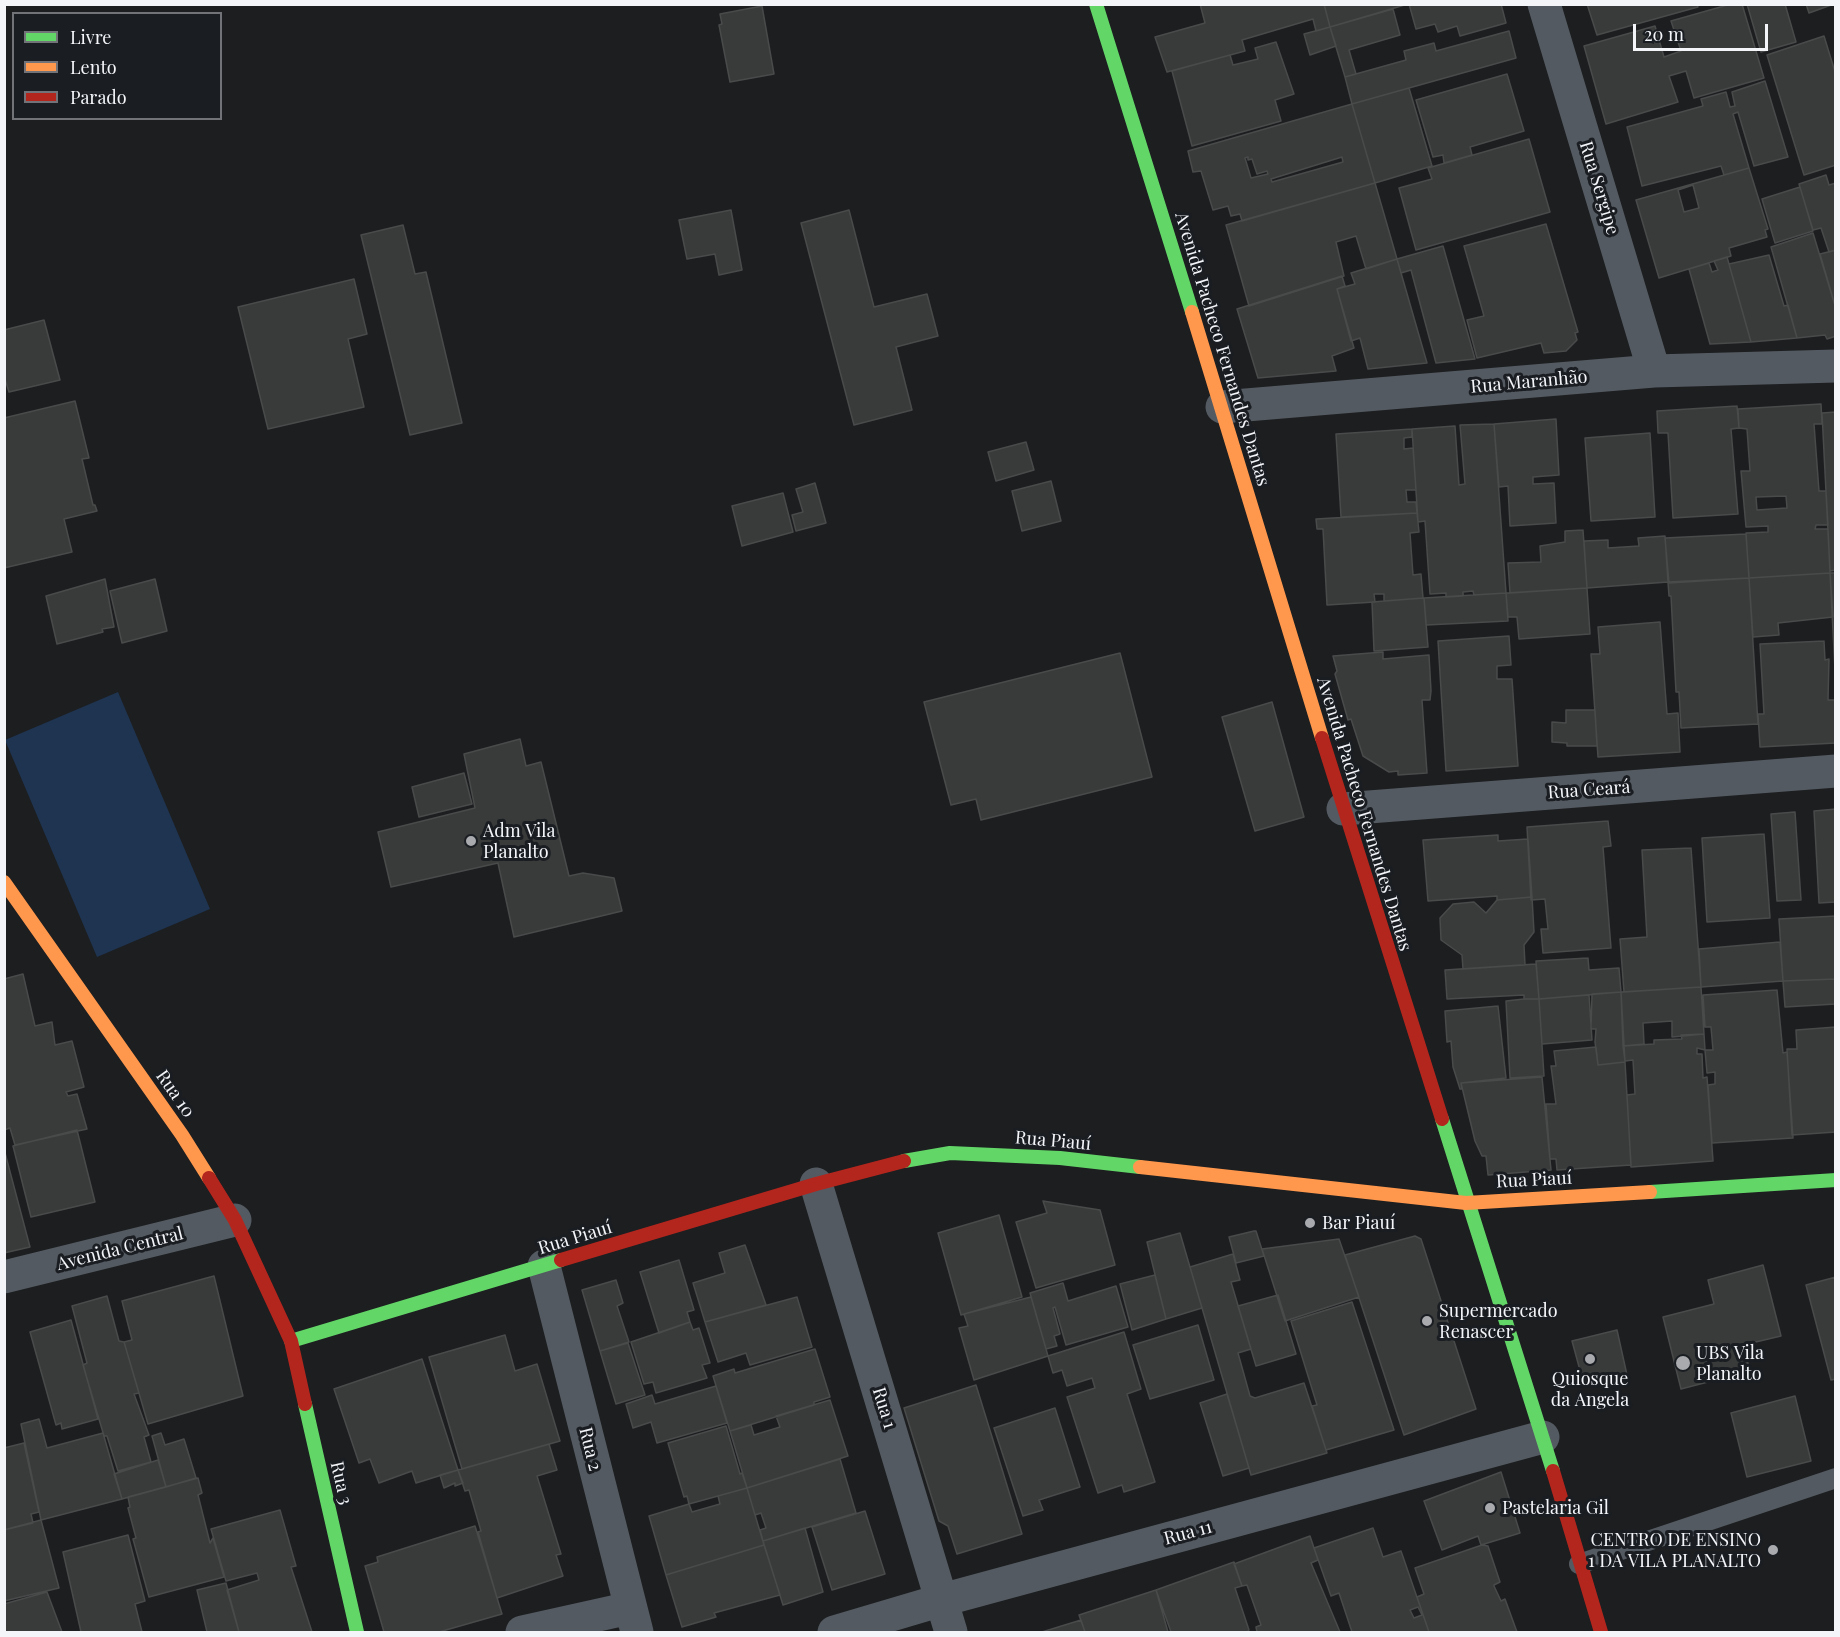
<!DOCTYPE html>
<html>
<head>
<meta charset="utf-8">
<style>
  body { margin:0 }
  #map { position:relative; width:1840px; height:1637px; overflow:hidden; background:#1c1e20; font-family:"Playfair Display",serif }
  canvas { display:block }
  .frame { position:absolute; inset:0; border:6px solid #f3f5f9; pointer-events:none }
  .legend { position:absolute; left:12px; top:12px; width:210px; height:108px; box-sizing:border-box; background:#1a1d22; border:2px solid #717378; margin:0; padding:8px 10px; list-style:none; font-size:18px; color:#f3f5f9 }
  .legend li { display:flex; align-items:center; gap:12px; height:30px }
  .legend b { width:30px; border:2px solid #717378 }
  .scale { position:absolute; left:1633px; top:24px; width:135px; height:27px; box-sizing:border-box; border:3px solid #f3f5f9; border-top:0; padding-left:8px; font-size:18px; line-height:21px; white-space:nowrap; color:#f3f5f9; -webkit-text-stroke:4px #1a1d22; paint-order:stroke }
</style>
</head>
<body>
<div id="map">
<canvas width="1840" height="1637"></canvas>
<div class="frame"></div>
<ul class="legend">
<li><b style="height:8px;background:#63d668"></b>Livre</li>
<li><b style="height:8px;background:#ff974d"></b>Lento</li>
<li><b style="height:8px;background:#b3261e"></b>Parado</li>
</ul>
<div class="scale">20 m</div>
</div>
<script>
const c = document.querySelector('canvas').getContext('2d');
c.lineJoin = 'round';
function fill(path, color) {
  c.fillStyle = color;
  c.fill(path, 'evenodd');
}
function toPath(rows) {
  const path = new Path2D();
  for (const r of rows) {
    path.moveTo(r[0], r[1]);
    for (let i = 2; i < r.length; i += 2) path.lineTo(r[i], r[i + 1]);
  }
  return path;
}
function strokePath(path, color, width, dash) {
  c.strokeStyle = color;
  c.lineWidth = width;
  c.lineCap = dash ? 'butt' : 'round';
  c.setLineDash(dash || []);
  c.stroke(path);
}
function drawText(font, color, halo, rows, align = 'center') {
  c.font = font + ' "Playfair Display",serif';
  c.lineWidth = 6;
  c.setLineDash([]);
  c.textBaseline = 'middle';
  c.strokeStyle = halo;
  c.fillStyle = color;
  for (const [text, x, y, turn = 0] of rows) {
    c.save();
    c.translate(x, y);
    c.rotate((+turn || 0) * Math.PI / 180);
    c.textAlign = isNaN(turn) ? turn : align;
    if (halo) c.strokeText(text, 0, 0);
    c.fillText(text, 0, 0);
    c.restore();
  }
}
const green = toPath([
  [118,692,210,909,97,957,5,740]
]);
const building = toPath([
  [1200,4,1324,4,1330,27,1316,31,1313,19,1242,40,1245,51,1167,72,1155,37,1205,23,1200,4],
  [1324,4,1382,5,1408,4,1330,27,1324,4],
  [1409,4,1501,4,1506,23,1460,36,1457,26,1438,32,1435,24,1416,29,1409,4],
  [1587,4,1697,4,1698,7,1597,35,1587,4],
  [1731,4,1742,4,1764,78,1694,98,1686,71,1669,76,1678,102,1606,124,1584,46,1655,26,1664,57,1681,51,1671,21,1731,4],
  [1747,4,1785,4,1796,42,1761,52,1747,4],
  [1806,4,1834,4,1809,13,1806,4],
  [762,6,774,74,730,82,719,25,722,24,720,14,762,6],
  [1393,9,1400,35,1349,50,1356,74,1345,77,1330,27,1393,9],
  [1330,27,1336,46,1310,55,1304,34,1330,27],
  [1509,31,1516,58,1352,104,1345,77,1406,60,1404,51,1434,43,1436,51,1509,31],
  [1824,36,1836,75,1836,165,1804,175,1767,55,1824,36],
  [1276,42,1294,94,1275,100,1281,121,1192,146,1172,71,1230,55,1233,65,1258,59,1255,48,1276,42],
  [1507,74,1524,131,1470,147,1472,155,1444,163,1443,155,1433,157,1416,100,1507,74],
  [1765,81,1788,157,1754,166,1738,112,1733,114,1749,168,1724,175,1721,166,1642,186,1627,127,1703,106,1701,99,1726,92,1730,107,1735,106,1732,92,1765,81],
  [1409,88,1432,166,1375,183,1352,104,1409,88],
  [1352,104,1375,183,1242,221,1240,214,1231,216,1228,206,1213,210,1201,171,1193,172,1188,151,1352,104],
  [1248,157,1248,160,1252,159,1257,174,1267,171,1268,174,1251,178,1245,158,1248,157],
  [1342,157,1343,162,1272,182,1271,179,1342,157],
  [1529,139,1550,212,1416,250,1399,188,1432,179,1428,168,1529,139],
  [1749,168,1768,229,1765,230,1767,237,1729,248,1731,256,1659,278,1636,200,1749,168],
  [1693,185,1699,208,1684,212,1678,190,1693,185],
  [1826,175,1829,185,1836,183,1836,250,1829,252,1821,228,1813,230,1799,184,1826,175],
  [1375,183,1397,259,1366,269,1356,236,1336,242,1344,276,1249,306,1226,225,1375,183],
  [1800,187,1813,231,1775,243,1762,199,1800,187],
  [731,210,742,270,719,275,715,254,687,259,679,220,731,210],
  [849,210,874,307,927,294,938,336,896,347,912,410,854,425,801,223,849,210],
  [1546,224,1578,332,1575,333,1577,340,1566,351,1544,353,1541,343,1477,358,1467,320,1484,316,1464,246,1546,224],
  [403,225,415,274,426,272,462,423,410,435,361,235,403,225],
  [1813,233,1836,309,1836,336,1827,339,1825,335,1797,338,1771,247,1813,233],
  [1443,246,1475,359,1436,363,1411,270,1401,273,1397,259,1443,246],
  [1836,250,1836,309,1820,254,1836,250],
  [1769,255,1784,306,1788,305,1797,338,1751,342,1729,264,1769,255],
  [1727,257,1751,342,1710,344,1689,269,1709,263,1712,272,1718,270,1714,261,1727,257],
  [1397,259,1427,363,1368,369,1360,338,1351,341,1337,289,1355,284,1351,273,1397,259],
  [1342,276,1345,286,1337,289,1354,348,1332,356,1336,371,1258,378,1237,309,1342,276],
  [354,279,367,334,348,339,364,407,268,429,238,307,354,279],
  [44,320,60,380,9,392,4,376,4,330,44,320],
  [75,401,89,458,82,459,93,505,95,505,97,511,64,519,72,552,4,568,4,418,75,401],
  [1821,404,1822,424,1814,424,1819,491,1826,491,1828,525,1816,525,1815,529,1828,529,1830,573,1749,578,1746,533,1768,532,1768,526,1746,527,1741,471,1750,471,1747,429,1739,428,1738,409,1821,404],
  [1786,496,1787,508,1757,510,1756,497,1786,496],
  [1737,406,1739,428,1731,429,1738,514,1673,518,1668,433,1658,433,1657,411,1737,406],
  [1836,412,1836,570,1830,571,1822,413,1836,412],
  [1556,419,1559,475,1533,477,1533,484,1554,483,1556,523,1510,526,1508,486,1499,487,1494,424,1556,419],
  [1494,424,1506,593,1474,595,1473,591,1463,592,1463,596,1446,597,1446,593,1430,594,1425,521,1418,522,1412,429,1455,426,1459,485,1465,484,1460,425,1494,424],
  [1412,429,1412,437,1404,438,1404,449,1413,448,1416,490,1406,490,1407,502,1416,502,1417,513,1341,517,1336,434,1412,429],
  [1650,433,1655,517,1591,521,1585,438,1650,433],
  [1026,442,1034,470,996,481,988,452,1026,442],
  [1051,481,1061,521,1022,531,1012,491,1051,481],
  [815,483,826,523,796,531,792,515,803,512,796,489,815,483],
  [783,493,793,532,742,546,732,506,783,493],
  [1417,513,1419,532,1410,533,1413,575,1421,574,1423,598,1384,601,1384,594,1374,594,1375,602,1327,605,1323,529,1317,529,1316,519,1417,513],
  [1583,530,1587,588,1510,593,1508,563,1541,562,1540,546,1565,542,1565,531,1583,530],
  [1746,534,1749,578,1669,583,1665,538,1746,534],
  [1665,536,1668,582,1587,588,1584,541,1608,540,1608,548,1639,546,1638,538,1665,536],
  [1830,573,1833,617,1778,623,1779,635,1753,637,1749,578,1830,573],
  [1830,573,1836,573,1836,673,1835,670,1830,573],
  [1749,578,1758,724,1681,728,1679,692,1676,692,1671,596,1669,596,1668,582,1749,578],
  [105,579,114,627,102,629,103,632,57,644,46,596,105,579],
  [155,579,167,631,122,643,110,591,155,579],
  [1587,588,1590,634,1519,639,1517,617,1508,617,1506,593,1587,588],
  [1506,593,1508,621,1426,625,1424,598,1506,593],
  [1424,598,1428,647,1374,651,1372,602,1424,598],
  [1660,622,1667,714,1678,713,1680,752,1598,757,1591,654,1600,654,1598,627,1660,622],
  [1509,636,1511,665,1497,666,1497,679,1512,679,1518,766,1446,771,1438,641,1509,636],
  [1824,641,1825,660,1829,659,1828,700,1836,700,1836,743,1760,747,1758,714,1764,714,1760,644,1824,641],
  [1383,652,1383,659,1429,655,1431,691,1430,700,1422,700,1427,773,1398,775,1398,771,1389,772,1363,756,1351,719,1348,720,1335,674,1337,671,1333,656,1383,652],
  [1120,653,1152,777,981,820,976,799,951,805,924,702,1120,653],
  [1272,702,1304,817,1255,831,1222,717,1272,702],
  [1566,710,1595,710,1597,746,1567,746,1567,743,1552,742,1552,722,1566,723,1566,710],
  [520,739,526,766,541,762,569,876,583,873,614,878,622,911,514,937,498,863,391,887,378,832,475,808,464,754,520,739],
  [464,773,472,804,419,817,412,787,464,773],
  [1836,809,1836,902,1819,903,1814,811,1836,809],
  [1795,812,1801,900,1777,901,1771,814,1795,812],
  [1608,821,1611,846,1603,847,1611,948,1543,953,1541,929,1548,929,1545,899,1531,900,1527,827,1608,821],
  [1764,834,1770,918,1707,922,1702,838,1764,834],
  [1498,835,1498,841,1528,839,1532,897,1497,900,1497,896,1428,901,1423,840,1498,835],
  [1691,848,1701,987,1624,992,1620,939,1647,937,1642,850,1691,848],
  [1532,897,1534,932,1524,945,1525,965,1463,969,1462,955,1441,940,1440,918,1453,904,1474,902,1486,913,1497,900,1532,897],
  [1836,916,1836,979,1783,981,1779,919,1836,916],
  [1780,942,1783,981,1701,987,1699,949,1780,942],
  [1588,958,1589,970,1619,968,1621,992,1539,999,1536,961,1588,958],
  [1536,964,1539,999,1524,999,1524,995,1447,999,1445,970,1536,964],
  [23,974,35,1026,52,1022,55,1045,72,1041,84,1087,66,1092,68,1096,77,1094,87,1129,15,1145,10,1128,4,1130,4,979,23,974],
  [1836,979,1836,1004,1785,1007,1783,981,1836,979],
  [1701,987,1704,1034,1672,1037,1672,1021,1643,1023,1644,1044,1623,1046,1621,992,1701,987],
  [1777,990,1783,1053,1787,1052,1793,1138,1712,1143,1708,1085,1715,1084,1715,1072,1707,1073,1705,1050,1713,1050,1711,1027,1705,1027,1703,995,1777,990],
  [1621,992,1625,1062,1598,1065,1595,1042,1596,1029,1591,1029,1592,994,1621,992],
  [1589,995,1592,1040,1542,1044,1539,999,1589,995],
  [1524,999,1539,999,1544,1076,1510,1078,1506,1001,1524,999],
  [1498,1006,1506,1078,1461,1083,1462,1089,1460,1089,1453,1067,1451,1041,1447,1042,1445,1011,1498,1006],
  [1836,1027,1836,1132,1792,1135,1787,1049,1797,1049,1796,1030,1836,1027],
  [1704,1034,1705,1050,1697,1048,1697,1054,1702,1054,1703,1078,1707,1077,1713,1161,1631,1167,1627,1095,1635,1094,1633,1060,1625,1061,1623,1046,1654,1044,1654,1040,1682,1039,1681,1035,1704,1034],
  [1596,1047,1598,1065,1625,1062,1631,1165,1557,1170,1556,1159,1550,1159,1546,1104,1556,1104,1551,1066,1556,1066,1554,1051,1596,1047],
  [1542,1077,1551,1170,1488,1175,1486,1156,1482,1156,1475,1141,1461,1083,1542,1077],
  [77,1130,95,1202,31,1217,13,1146,77,1130],
  [4,1149,30,1247,4,1253,4,1149],
  [1043,1201,1100,1210,1115,1265,1036,1288,1016,1222,1047,1213,1043,1201],
  [999,1215,1022,1297,961,1315,938,1233,999,1215],
  [1254,1231,1256,1231,1264,1256,1236,1263,1229,1237,1254,1231],
  [1180,1233,1202,1308,1166,1319,1147,1242,1180,1233],
  [1415,1236,1421,1239,1476,1409,1404,1435,1345,1255,1415,1236],
  [1339,1239,1359,1297,1285,1321,1262,1249,1339,1239],
  [745,1245,766,1305,705,1322,693,1283,725,1273,719,1253,745,1245],
  [1233,1254,1240,1280,1231,1282,1251,1349,1238,1353,1250,1396,1255,1398,1304,1383,1327,1453,1251,1475,1190,1267,1233,1254],
  [679,1260,694,1310,687,1312,690,1322,659,1333,640,1272,679,1260],
  [1763,1265,1781,1336,1743,1345,1750,1371,1681,1389,1663,1317,1714,1304,1708,1280,1763,1265],
  [1155,1275,1166,1319,1132,1330,1120,1284,1155,1275],
  [214,1276,243,1396,148,1424,124,1342,132,1340,122,1301,214,1276],
  [1836,1277,1836,1379,1831,1380,1806,1285,1836,1277],
  [616,1280,623,1303,617,1306,629,1342,600,1351,582,1290,616,1280],
  [1063,1283,1068,1301,1116,1286,1128,1327,1066,1345,1055,1307,1053,1308,1060,1334,1054,1336,1057,1346,1046,1349,1030,1293,1063,1283],
  [1278,1295,1296,1354,1256,1366,1238,1306,1278,1295],
  [107,1296,119,1341,124,1342,139,1393,134,1394,149,1435,144,1437,151,1462,118,1471,107,1436,104,1436,83,1365,87,1363,72,1306,107,1296],
  [797,1297,812,1347,750,1365,746,1353,718,1362,705,1322,797,1297],
  [1031,1297,1048,1356,974,1380,959,1328,968,1326,964,1314,1031,1297],
  [1352,1302,1394,1430,1326,1450,1312,1406,1317,1405,1291,1321,1352,1302],
  [71,1320,98,1419,62,1429,61,1423,56,1425,30,1332,71,1320],
  [690,1322,693,1330,699,1328,710,1363,702,1365,707,1378,656,1393,653,1382,644,1384,631,1342,690,1322],
  [1198,1325,1214,1380,1150,1399,1133,1345,1198,1325],
  [1617,1330,1627,1375,1584,1385,1572,1341,1617,1330],
  [1124,1332,1141,1389,1127,1394,1155,1482,1124,1492,1122,1485,1098,1493,1067,1397,1095,1388,1092,1378,1067,1386,1062,1370,1053,1373,1048,1356,1124,1332],
  [505,1335,515,1371,537,1364,560,1441,462,1469,429,1357,505,1335],
  [628,1343,645,1395,616,1404,600,1351,628,1343],
  [815,1349,830,1397,814,1402,814,1405,730,1431,713,1376,734,1369,735,1373,815,1349],
  [422,1359,458,1470,416,1483,412,1471,379,1483,370,1459,359,1463,334,1389,422,1359],
  [976,1385,1022,1534,957,1554,948,1526,939,1521,904,1408,976,1385],
  [716,1386,727,1423,657,1443,651,1422,633,1428,626,1404,652,1395,655,1404,716,1386],
  [1227,1394,1249,1468,1223,1476,1200,1403,1227,1394],
  [1795,1396,1811,1461,1747,1477,1731,1413,1795,1396],
  [830,1400,848,1456,747,1488,730,1431,751,1425,754,1435,780,1427,776,1416,830,1400],
  [1055,1408,1080,1487,1039,1500,1043,1510,1023,1516,994,1428,1055,1408],
  [39,1419,47,1448,103,1433,122,1499,41,1520,21,1424,39,1419],
  [726,1426,740,1474,742,1473,747,1488,689,1504,687,1496,684,1497,668,1443,726,1426],
  [161,1433,165,1445,184,1439,196,1478,166,1487,152,1436,161,1433],
  [24,1443,39,1512,31,1514,33,1523,4,1530,4,1448,24,1443],
  [549,1444,557,1470,537,1476,561,1554,556,1555,563,1576,497,1598,478,1532,481,1531,469,1490,465,1491,458,1470,549,1444],
  [840,1459,856,1513,763,1541,760,1530,766,1528,761,1513,755,1515,747,1488,840,1459],
  [158,1460,166,1487,122,1499,114,1474,158,1460],
  [458,1470,463,1483,455,1486,455,1483,444,1488,440,1475,458,1470],
  [1501,1472,1520,1533,1481,1545,1478,1536,1442,1550,1424,1501,1501,1472],
  [198,1478,202,1493,198,1495,210,1543,213,1538,224,1577,149,1597,133,1539,136,1538,128,1508,130,1507,128,1497,198,1478],
  [747,1488,764,1545,666,1575,649,1516,689,1504,692,1512,720,1504,718,1496,747,1488],
  [280,1510,296,1566,291,1567,312,1632,239,1632,227,1590,259,1580,257,1573,226,1581,211,1529,280,1510],
  [865,1511,885,1574,832,1590,812,1527,865,1511],
  [41,1520,59,1588,4,1601,4,1530,41,1520],
  [475,1526,502,1614,439,1632,384,1632,365,1566,378,1562,377,1557,475,1526],
  [805,1528,823,1592,783,1605,763,1541,805,1528],
  [1373,1528,1383,1557,1401,1551,1429,1632,1352,1632,1339,1593,1331,1596,1314,1548,1373,1528],
  [1418,1607,1422,1615,1414,1618,1410,1610,1418,1607],
  [128,1535,145,1601,135,1604,142,1632,81,1632,63,1552,128,1535],
  [1310,1536,1318,1560,1311,1563,1340,1632,1257,1632,1256,1627,1261,1625,1247,1585,1242,1586,1234,1564,1310,1536],
  [764,1545,780,1595,714,1613,716,1617,682,1627,666,1575,764,1545],
  [1482,1545,1488,1546,1500,1582,1494,1585,1494,1586,1501,1601,1505,1599,1517,1632,1429,1632,1417,1597,1424,1594,1415,1568,1482,1545],
  [1234,1562,1242,1586,1235,1588,1249,1630,1247,1632,1171,1632,1156,1590,1234,1562],
  [226,1583,239,1632,207,1632,197,1590,226,1583],
  [1156,1590,1168,1632,1085,1632,1079,1615,1156,1590],
  [47,1592,62,1632,4,1632,4,1604,47,1592],
  [1081,1620,1085,1632,1042,1632,1081,1620]
]);
const lane = toPath([
  [1579,1564,1836,1478]
]);
const street = toPath([
  [1544,4,1654,371],
  [1222,407,1654,371,1836,366],
  [1343,809,1836,771],
  [816,1184,951,1632],
  [544,1266,637,1632],
  [4,1277,235,1220],
  [522,1632,630,1608],
  [834,1632,942,1600,1543,1437]
]);
const fast = toPath([
  [1096,4,1192,312],
  [1442,1119,1553,1471],
  [904,1161,950,1153,1060,1158,1140,1167],
  [1650,1192,1836,1180],
  [291,1341,561,1260],
  [305,1404,357,1632]
]);
const slow = toPath([
  [1192,312,1322,738],
  [4,882,182,1135,209,1178],
  [1140,1167,1466,1203,1650,1192]
]);
const jam = toPath([
  [1322,738,1442,1119],
  [209,1178,235,1220,291,1341,305,1404],
  [561,1260,816,1184,904,1161],
  [1553,1471,1601,1632]
]);
const markers = [
  [471,841,6,"#a8aaad"],
  [1310,1223,6,"#a8aaad"],
  [1427,1321,6,"#a8aaad"],
  [1590,1359,6,"#a8aaad"],
  [1683,1363,8,"#a8aaad"],
  [1490,1508,6,"#a8aaad"],
  [1773,1550,6,"#a8aaad"]
];
const streetNames = [
  ["Rua Sergipe",1599,188,73],
  ["Avenida Pacheco Fernandes Dantas",1222,349,73],
  ["Rua Maranhão",1529,382,-5],
  ["Rua Ceará",1589,790,-4],
  ["Avenida Pacheco Fernandes Dantas",1364,814,73],
  ["Rua 10",175,1094,55],
  ["Rua Piauí",1053,1141,5],
  ["Rua Piauí",1534,1180,-3],
  ["Rua Piauí",575,1238,-17],
  ["Avenida Central",120,1249,-14],
  ["Rua 1",884,1408,73],
  ["Rua 2",590,1449,76],
  ["Rua 3",341,1483,77],
  ["Rua 11",1188,1533,-15]
];
const poiNames = [
  ["Adm Vila",483,831],
  ["Planalto",483,852],
  ["Bar Piauí",1322,1223],
  ["Supermercado",1439,1311],
  ["Renascer",1439,1332],
  ["UBS Vila",1696,1353],
  ["Planalto",1696,1374],
  ["Quiosque",1590,1379,"center"],
  ["da Angela",1590,1400,"center"],
  ["Pastelaria Gil",1502,1508],
  ["CENTRO DE ENSINO",1761,1540,"right"],
  ["1 DA VILA PLANALTO",1761,1561,"right"]
];
fill(green, '#1f3450');
fill(building, '#393b3a');
strokePath(building, '#494b4b', 1.5);
strokePath(lane, '#545a61', 20);
strokePath(street, '#545a61', 33);
strokePath(fast, '#63d668', 14);
strokePath(slow, '#ff974d', 14);
strokePath(jam, '#b3261e', 14);
for (const [x, y, r, color] of markers) {
  const dot = new Path2D();
  dot.arc(x, y, r, 0, 2 * Math.PI);
  c.fillStyle = color;
  c.fill(dot);
  strokePath(dot, '#1a1d22', 2);
}
drawText('18px', '#f3f5f9', '#1a1d22', streetNames);
drawText('18px', '#f3f5f9', '#1a1d22', poiNames, 'left');
</script>
</body>
</html>
